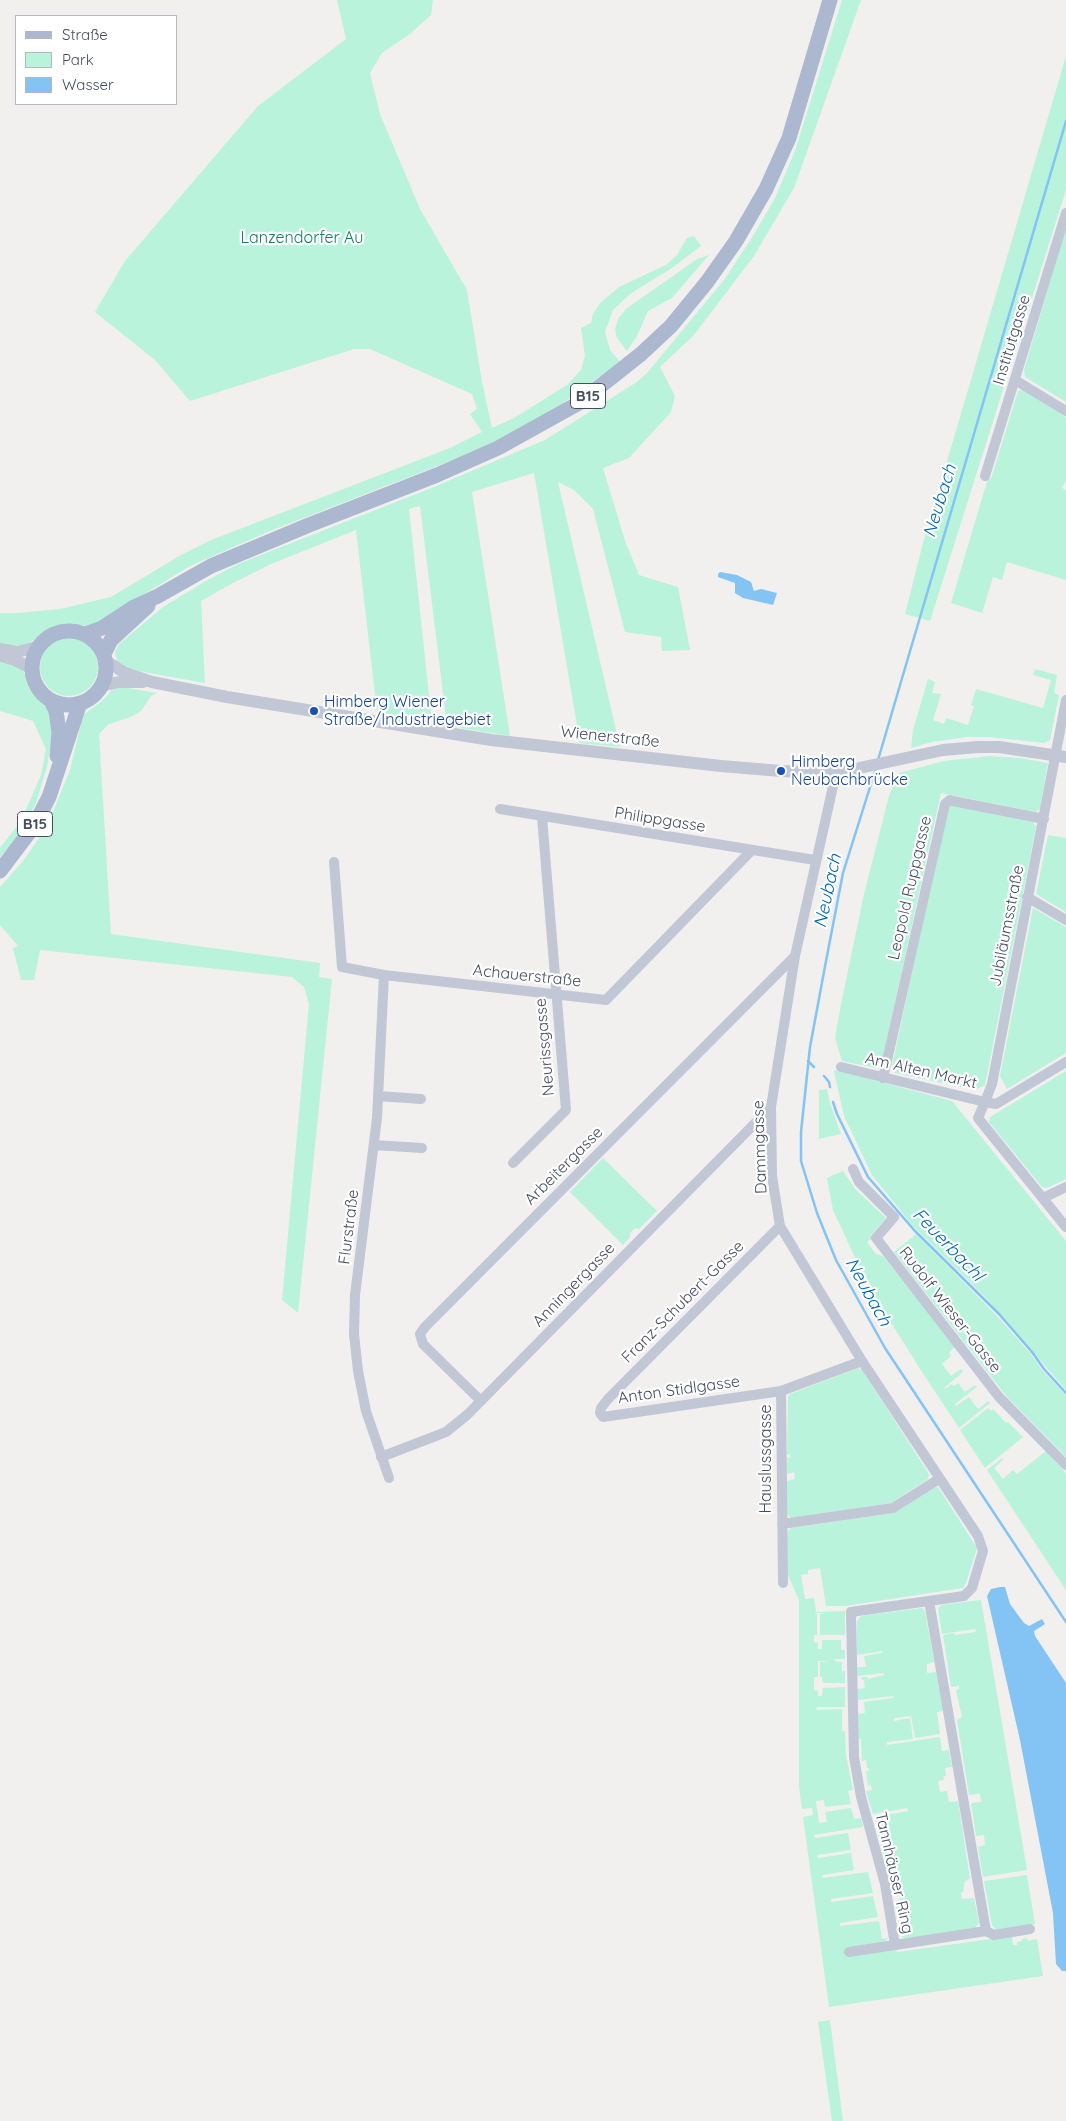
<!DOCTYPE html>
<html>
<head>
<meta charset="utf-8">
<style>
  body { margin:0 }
  #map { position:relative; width:1066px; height:2121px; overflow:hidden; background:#f2efef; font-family:Quicksand,sans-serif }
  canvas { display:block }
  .legend { position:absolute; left:15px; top:15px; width:162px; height:90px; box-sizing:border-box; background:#fff; border:1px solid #b5b8bf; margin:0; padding:6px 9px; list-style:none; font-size:15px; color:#454d5e }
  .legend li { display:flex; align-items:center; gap:10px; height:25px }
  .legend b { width:25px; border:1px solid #b5b8bf }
</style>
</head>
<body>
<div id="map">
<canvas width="1066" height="2121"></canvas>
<ul class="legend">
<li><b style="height:6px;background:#acb7d0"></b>Straße</li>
<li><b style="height:14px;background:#b9f3dc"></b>Park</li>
<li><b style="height:14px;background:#83c4f4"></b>Wasser</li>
</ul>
</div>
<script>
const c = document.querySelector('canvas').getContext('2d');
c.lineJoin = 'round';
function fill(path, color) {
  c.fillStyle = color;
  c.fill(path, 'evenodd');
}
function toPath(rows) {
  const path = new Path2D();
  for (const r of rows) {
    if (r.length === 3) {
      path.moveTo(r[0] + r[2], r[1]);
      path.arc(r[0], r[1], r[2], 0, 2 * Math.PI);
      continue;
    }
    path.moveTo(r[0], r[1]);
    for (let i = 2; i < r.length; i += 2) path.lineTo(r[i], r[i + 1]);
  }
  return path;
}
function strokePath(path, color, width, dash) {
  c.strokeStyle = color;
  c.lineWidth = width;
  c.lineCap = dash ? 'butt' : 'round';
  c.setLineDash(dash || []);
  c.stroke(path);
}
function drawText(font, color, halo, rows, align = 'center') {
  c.font = font + ' Quicksand,sans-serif';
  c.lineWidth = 4.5;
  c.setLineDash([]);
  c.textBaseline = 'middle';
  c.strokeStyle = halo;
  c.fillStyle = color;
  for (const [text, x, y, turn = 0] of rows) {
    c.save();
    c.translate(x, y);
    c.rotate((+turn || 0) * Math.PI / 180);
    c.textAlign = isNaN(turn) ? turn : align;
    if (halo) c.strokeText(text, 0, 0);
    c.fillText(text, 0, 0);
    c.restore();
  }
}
const green = toPath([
  [337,0,433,0,431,15,410,34,382,53,370,73,380,114,420,209,467,290,482,382,492,428,514,418,567,385,581,370,585,356,581,328,591,323,593,314,601,302,619,287,666,265,677,255,687,238,694,236,701,246,672,268,630,294,613,310,605,332,610,350,620,362,555,409,516,432,458,458,270,531,190,566,92,626,64,624,52,626,27,646,0,645,0,613,17,613,60,609,111,597,181,555,211,540,450,448,482,432,470,414,477,409,472,394,370,349,354,349,190,401,155,360,95,312,125,261,258,106,346,39],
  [842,0,861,0,794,188,754,256,694,335,660,367,675,396,671,412,629,458,603,468,625,541,639,575,678,587,690,650,662,651,661,637,625,632,593,509,574,490,558,482,620,747,580,743,534,473,472,492,510,736,447,726,420,506,409,509,432,723,377,712,356,530,271,564,231,584,201,601,205,683,138,671,125,667,117,661,115,652,119,644,163,607,204,582,238,564,429,489,545,440,637,382,647,373,724,280,753,236,775,198,795,151],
  [1066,56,1066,190,930,621,905,614,923,543],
  [1066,228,1066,402,1025,377,1024,370],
  [709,255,672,298,648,311,637,336,627,351,617,338,615,330,618,319,626,309,697,259],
  [1022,390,1066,417,1066,481,1062,488,1066,490,1066,580,1007,562,1002,580,993,577,982,613,951,603,988,478,991,479,1018,391],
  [69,667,29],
  [0,660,16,664,25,674,27,685,32,694,46,707,52,717,53,729,47,767,36,803,18,837,0,857,0,848,21,821,41,775,46,749,33,721,0,711],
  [1035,669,1057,675,1054,693,1059,695,1050,740,1044,743,989,737,967,737,932,742,911,748,913,730,928,679,935,682,932,693,941,694,933,720,944,724,946,718,968,725,974,706,971,705,976,689,1043,708,1051,680,1033,675],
  [122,687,157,693,151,696,141,711,131,717,109,724,99,734,111,934,320,963,319,977,332,979,298,1313,282,1300,309,1004,304,987,292,977,40,950,34,980,21,980,13,948,18,946,0,925,0,887,23,861,39,838,55,807,70,770,83,715,102,701,112,690],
  [989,756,1019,758,1048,763,1040,809,1035,812,941,793,881,1065,876,1068,842,1061,835,1038,841,1004,864,894,889,796,899,773,944,761],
  [952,805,1033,822,1036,827,985,1085,975,1090,895,1073,892,1066,947,808],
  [1048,835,1066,838,1066,912,1036,894],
  [1033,908,1066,927,1066,1053,1007,1089,1000,1076],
  [836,1070,952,1101,1066,1241,1066,1390,985,1297,912,1225,872,1175,844,1116,834,1071],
  [1066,1071,1066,1179,1047,1188,1042,1187,989,1122,990,1117],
  [827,1089,830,1103,841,1134,819,1139,819,1090],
  [603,1158,657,1211,639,1229,635,1228,630,1233,630,1237,623,1245,570,1192],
  [843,1171,856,1190,886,1218,871,1235,871,1239,867,1242,876,1254,883,1256,955,1346,949,1353,951,1356,942,1364,951,1376,961,1369,963,1372,944,1388,945,1389,952,1384,954,1386,958,1383,965,1392,975,1385,977,1387,955,1404,956,1406,969,1397,978,1409,988,1401,990,1403,959,1428,922,1372,873,1294,875,1292,859,1266,833,1210,827,1178],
  [916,1234,998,1317,1030,1353,1042,1370,1066,1395,1066,1457,1007,1397,894,1252],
  [858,1368,862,1370,929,1474,928,1479,891,1503,791,1518,787,1514,787,1481,795,1479,794,1472,787,1474,787,1458,791,1457,789,1454,787,1455,788,1397,790,1394],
  [988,1408,991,1411,993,1409,1006,1423,1008,1422,1023,1437,985,1468,960,1430],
  [1046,1451,1066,1473,1066,1590,987,1470,1002,1458,1003,1460,994,1468,1003,1479,1013,1470,1017,1474],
  [938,1487,977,1548,966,1583,963,1588,845,1606,826,1606,820,1568,808,1570,808,1574,801,1575,805,1599,814,1598,816,1612,845,1611,845,1635,820,1635,820,1614,827,1613,814,1613,817,1614,817,1635,814,1635,814,1642,818,1643,818,1649,822,1649,822,1640,841,1640,841,1650,845,1650,845,1659,835,1659,835,1661,842,1662,842,1671,845,1671,845,1683,823,1683,822,1677,820,1677,820,1662,829,1661,818,1661,818,1677,814,1677,814,1690,818,1691,818,1696,822,1696,823,1688,845,1687,845,1707,817,1707,816,1710,842,1709,842,1731,845,1731,846,1755,853,1790,848,1791,851,1804,825,1807,824,1800,816,1801,819,1823,827,1822,825,1812,851,1808,854,1819,861,1818,863,1827,814,1835,815,1838,848,1833,851,1850,817,1855,818,1858,851,1853,854,1870,822,1875,822,1878,868,1872,873,1893,831,1899,831,1902,873,1896,878,1917,840,1923,840,1926,879,1921,882,1939,888,1938,885,1942,898,1952,1012,1936,1013,1945,1017,1945,1017,1942,1022,1941,1022,1939,1027,1938,1028,1941,1037,1939,1043,1976,829,2007,803,1817,813,1815,812,1808,802,1809,799,1787,799,1600,787,1573,787,1533,791,1528,894,1513,934,1488],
  [981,1600,1027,1870,983,1877,978,1847,985,1845,984,1835,976,1836,971,1803,981,1802,980,1794,969,1795,957,1720,962,1717,956,1690,959,1689,959,1686,951,1687,943,1635,954,1633,955,1635,976,1632,975,1629,942,1634,938,1609,941,1605],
  [922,1608,925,1611,934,1662,927,1664,927,1673,936,1672,943,1711,937,1712,940,1734,915,1738,911,1716,894,1718,894,1721,910,1718,913,1739,887,1742,887,1745,940,1737,942,1751,949,1750,952,1767,945,1768,946,1776,943,1777,944,1780,938,1781,940,1792,947,1791,949,1802,958,1801,970,1879,965,1881,963,1892,961,1893,962,1899,974,1898,979,1923,975,1928,904,1939,901,1935,895,1902,900,1901,897,1879,889,1880,877,1829,883,1827,881,1816,908,1811,907,1808,873,1814,866,1791,872,1790,871,1785,868,1786,866,1771,869,1771,869,1768,867,1768,866,1760,862,1761,861,1739,858,1739,858,1714,865,1713,864,1702,893,1698,893,1696,858,1700,857,1689,865,1688,864,1680,862,1680,861,1677,868,1677,868,1679,884,1675,884,1673,857,1676,857,1667,866,1667,864,1656,882,1653,882,1651,857,1655,857,1621,861,1616],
  [1027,1875,1035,1924,996,1930,992,1925,984,1881],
  [830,2020,843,2121,832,2121,818,2022]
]);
const water = toPath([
  [720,572,737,575,751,582,754,591,761,589,777,593,773,605,743,598,735,593,735,583,718,577,718,574],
  [1000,1587,1005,1587,1010,1604,1024,1623,1029,1626,1042,1619,1045,1624,1034,1631,1035,1636,1066,1683,1066,1971,1062,1971,1056,1964,1053,1913,1020,1740,987,1596,991,1589]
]);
const stream = toPath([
  [878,760,1066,121],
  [876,768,843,873,826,961,810,1047,801,1132,801,1161,817,1213,836,1260,885,1348,1066,1622],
  [808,1061,814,1067],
  [824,1076,829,1082,830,1087],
  [833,1102,837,1114,868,1177,915,1231,999,1314,1032,1352,1044,1369,1066,1393]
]);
const minor = toPath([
  [1015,380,1066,411],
  [985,476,1066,213],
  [1066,700,992,1084,985,1102,996,1104,1066,1062],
  [836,773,795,956,771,1107,772,1176,780,1226,862,1361,978,1536,983,1551,972,1588,964,1596,851,1612,854,1757,861,1797,885,1884,895,1945,986,1931,929,1601],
  [500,809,815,860],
  [334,862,342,967,384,975,606,1000,752,850],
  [1027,897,1066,920],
  [384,975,377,1118,355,1295,354,1334,358,1371,366,1411,389,1478],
  [841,1067,985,1102,978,1118,1066,1227],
  [883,1078,945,804,950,800,953,801,1044,819],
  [378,1096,421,1099],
  [374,1145,422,1148],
  [513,1163,566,1110,542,817],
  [853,1169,859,1182,894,1217,876,1238,999,1397,1066,1465],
  [1043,1198,1066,1187],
  [780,1226,608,1399,601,1408,600,1413,603,1417,781,1391,862,1361],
  [781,1391,783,1583],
  [481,1401,423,1344,420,1334,425,1327,795,956],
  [381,1457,446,1432,467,1415,771,1107],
  [782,1524,893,1508,939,1479],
  [986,1931,994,1935,1030,1929],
  [849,1952,895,1945]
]);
const tertiary = toPath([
  [0,649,17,652,38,647],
  [2,656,15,660,32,669],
  [106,661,125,673,152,682,227,697,491,740,721,766,781,771,836,773,943,750,978,747,999,747,1066,757],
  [101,686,119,682,143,682]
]);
const primary = toPath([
  [69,668,37],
  [85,634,102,628,134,607,158,596,211,566,309,525,437,475,498,448,579,403,641,354,671,326,707,282,736,241,766,189,789,138,830,0],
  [104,654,111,640,148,606],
  [51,701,56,711,59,732,57,756],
  [0,871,34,826,49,797,80,703]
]);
const markers = [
  [314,711,5,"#1a4fb4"],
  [781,771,5,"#1a4fb4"]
];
const shields = [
  [588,396,35],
  [35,824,35]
];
const shieldNames = [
  ["B15",588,396],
  ["B15",35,824]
];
const parkNames = [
  ["Lanzendorfer Au",302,238]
];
const streetNames = [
  ["Institutgasse",1012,340,-73],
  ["Wienerstraße",610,737,6],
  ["Philippgasse",660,820,9],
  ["Leopold Ruppgasse",910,888,-77],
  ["Jubiläumsstraße",1007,926,-79],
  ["Achauerstraße",527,976,6],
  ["Neurissgasse",545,1047,-95],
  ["Am Alten Markt",921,1071,13],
  ["Dammgasse",760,1147,-92],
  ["Arbeitergasse",564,1166,-45],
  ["Flurstraße",349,1227,-83],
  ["Anningergasse",574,1285,-46],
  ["Franz-Schubert-Gasse",683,1302,-45],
  ["Rudolf Wieser-Gasse",950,1310,52],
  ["Anton Stidlgasse",679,1390,-8],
  ["Hauslussgasse",766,1459,-90],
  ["Tannhäuser Ring",894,1873,77]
];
const transitNames = [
  ["Himberg Wiener",324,702],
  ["Straße/Industriegebiet",324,720],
  ["Himberg",791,762],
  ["Neubachbrücke",791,780]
];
const waterNames = [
  ["Neubach",940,501,-73],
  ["Neubach",828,891,-78],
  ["Feuerbachl",948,1245,46],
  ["Neubach",868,1292,61]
];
fill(green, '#b9f3dc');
fill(water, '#83c4f4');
strokePath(stream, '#83c4f4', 2.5);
strokePath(minor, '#c1c7d5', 10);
strokePath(tertiary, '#c1c7d5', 12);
strokePath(primary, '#acb7d0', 15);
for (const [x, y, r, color] of markers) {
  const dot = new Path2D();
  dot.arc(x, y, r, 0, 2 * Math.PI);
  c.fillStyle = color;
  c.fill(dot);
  strokePath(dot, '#fff', 2);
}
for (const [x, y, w] of shields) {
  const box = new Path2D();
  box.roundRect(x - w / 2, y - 12.5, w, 25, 4);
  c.fillStyle = '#fff';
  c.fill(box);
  strokePath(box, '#454d5e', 1);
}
drawText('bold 15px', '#454d5e', null, shieldNames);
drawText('16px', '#0f8160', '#fff', parkNames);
drawText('16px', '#454d5e', '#fff', streetNames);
drawText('16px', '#164399', '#fff', transitNames, 'left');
drawText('italic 18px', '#0069b6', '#fff', waterNames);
</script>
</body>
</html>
